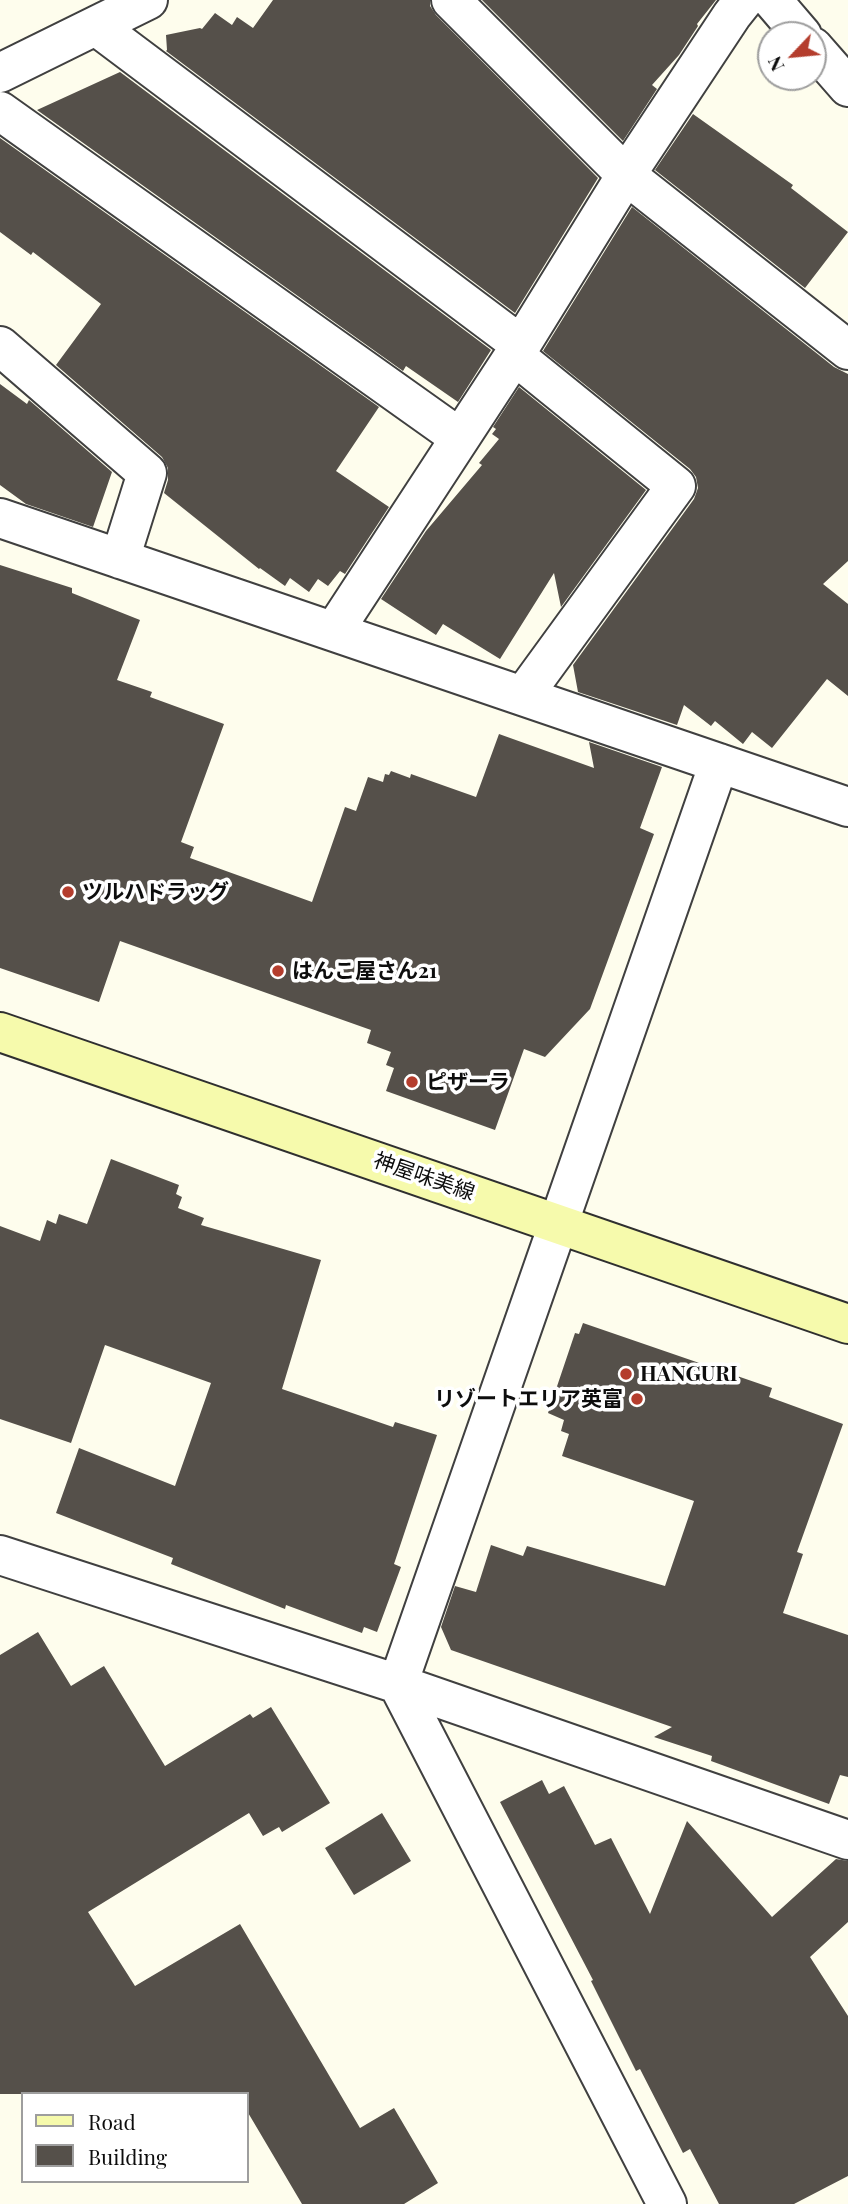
<!DOCTYPE html>
<html>
<head>
<meta charset="utf-8">
<style>
  body { margin:0 }
  #map { position:relative; width:848px; height:2204px; overflow:hidden; background:#fefded; font-family:"Playfair Display",serif }
  canvas { display:block }
  .legend { position:absolute; left:21px; top:2092px; width:228px; height:91px; box-sizing:border-box; background:#fff; border:2px solid #9e9e9e; margin:0; padding:9px 12px; list-style:none; font-size:21px; color:#0d0d0d }
  .legend li { display:flex; align-items:center; gap:14px; height:35px }
  .legend b { width:35px; border:2px solid #9e9e9e }
  .north { position:absolute; left:757px; top:21px; width:70px; height:70px; box-sizing:border-box; background:#fff; border:2px solid #9e9e9e; border-radius:50%; rotate:244deg; font-size:19px; font-weight:700; line-height:28px; text-align:center; color:#0d0d0d }
  .north::after { content:''; display:block; margin:auto; width:24px; height:32px; background:#b43d2d; clip-path:polygon(50% 0,100% 100%,50% 72%,0 100%) }
</style>
</head>
<body>
<div id="map">
<canvas width="848" height="2204"></canvas>
<ul class="legend">
<li><b style="height:9px;background:#f6faac"></b>Road</li>
<li><b style="height:19px;background:#55504a"></b>Building</li>
</ul>
<div class="north">N</div>
</div>
<script>
const c = document.querySelector('canvas').getContext('2d');
c.lineJoin = 'round';
function fill(path, color) {
  c.fillStyle = color;
  c.fill(path, 'evenodd');
}
function toPath(rows) {
  const path = new Path2D();
  for (const r of rows) {
    path.moveTo(r[0], r[1]);
    for (let i = 2; i < r.length; i += 2) path.lineTo(r[i], r[i + 1]);
  }
  return path;
}
function strokePath(path, color, width, dash) {
  c.strokeStyle = color;
  c.lineWidth = width;
  c.lineCap = dash ? 'butt' : 'round';
  c.setLineDash(dash || []);
  c.stroke(path);
}
function drawText(font, color, halo, rows, align = 'center') {
  c.font = font + ' "Playfair Display","Noto Sans JP",serif';
  c.lineWidth = 7;
  c.setLineDash([]);
  c.textBaseline = 'middle';
  c.strokeStyle = halo;
  c.fillStyle = color;
  for (const [text, x, y, turn = 0] of rows) {
    c.save();
    c.translate(x, y);
    c.rotate((+turn || 0) * Math.PI / 180);
    c.textAlign = isNaN(turn) ? turn : align;
    if (halo) c.strokeText(text, 0, 0);
    c.fillText(text, 0, 0);
    c.restore();
  }
}
const building = toPath([
  [273,0,430,0,430,6,436,15,598,178,515,313,166,51,167,50,166,35,200,28,202,29,215,13,232,25,237,17,253,28],
  [482,0,716,0,697,24,698,26,679,55,652,85,657,89,623,141],
  [120,72,491,350,458,402,406,366,403,371,37,110],
  [693,114,793,185,791,188,848,232,805,288,655,170],
  [0,138,379,407,336,471,389,507,345,574,340,571,328,586,318,579,309,592,290,578,285,586,260,568,259,569,164,493,168,480,168,468,162,457,56,365,101,304,33,252,31,255,0,232],
  [632,207,834,367,848,374,848,561,823,584,848,604,848,696,827,679,772,748,752,732,743,744,715,721,711,726,684,705,677,725,578,692,573,665,694,499,698,488,696,477,690,469,543,351],
  [0,384,27,404,29,400,112,472,93,527,26,504,0,485],
  [519,387,646,490,561,607,554,573,500,659,443,624,436,635,381,599,426,531,482,465,479,463,499,439,492,434,496,429,493,427],
  [0,565,72,588,72,593,140,620,117,680,152,692,150,697,224,724,181,842,194,847,190,858,312,902,345,807,356,811,368,777,383,782,385,774,389,775,391,771,410,778,411,774,476,797,499,734,594,768,589,742,662,767,640,828,654,834,590,1009,545,1057,524,1049,495,1130,386,1091,394,1068,386,1065,391,1052,367,1043,371,1030,120,941,99,1002,0,968],
  [111,1159,179,1185,176,1194,182,1197,178,1208,204,1218,201,1225,321,1260,282,1389,393,1427,395,1422,437,1435,394,1564,401,1567,377,1632,364,1627,362,1633,286,1605,285,1609,171,1564,173,1558,56,1513,79,1448,175,1486,211,1383,105,1345,71,1443,0,1419,0,1226,40,1241,47,1220,56,1224,59,1214,87,1224],
  [583,1323,772,1388,769,1397,843,1424,797,1552,803,1554,783,1613,848,1635,848,1777,840,1775,829,1804,711,1761,712,1756,654,1737,672,1727,451,1650,441,1627,455,1586,476,1592,491,1545,523,1556,527,1546,665,1586,694,1501,562,1456,569,1434,561,1431,564,1420,548,1413,575,1333,579,1334],
  [38,1632,71,1686,104,1666,165,1766,250,1714,253,1718,271,1707,330,1803,282,1832,279,1827,263,1836,249,1813,88,1912,135,1986,240,1924,360,2128,394,2108,438,2183,404,2204,302,2204,247,2111,247,2094,0,2094,0,1655],
  [542,1780,549,1794,564,1786,595,1845,611,1838,650,1914,687,1821,772,1917,836,1859,848,1861,848,1922,810,1957,848,2016,848,2176,794,2204,719,2204,690,2149,683,2153,640,2069,636,2071,591,1981,593,1980,500,1802],
  [382,1813,411,1861,354,1895,325,1848]
]);
const minor = toPath([
  [451,0,626,175,848,350],
  [772,0,802,35],
  [96,26,521,345],
  [813,47,848,87],
  [0,73,148,0],
  [0,111,460,438],
  [0,346,147,473,120,559],
  [514,355,676,486,523,696],
  [0,518,848,807],
  [334,631,521,345,626,175,732,15,744,0],
  [0,1555,398,1684,848,1840],
  [667,2204,398,1684,719,763]
]);
const secondary = toPath([
  [0,1032,848,1324]
]);
const markers = [
  [68,892,7,"#b43d2d"],
  [278,971,7,"#b43d2d"],
  [412,1082,7,"#b43d2d"],
  [626,1374,7,"#b43d2d"],
  [637,1399,7,"#b43d2d"]
];
const poiNames = [
  ["ツルハドラッグ",82,892],
  ["はんこ屋さん21",292,971],
  ["ピザーラ",426,1082],
  ["HANGURI",640,1374],
  ["リゾートエリア英富",623,1399,"right"]
];
const streetNames = [
  ["神屋味美線",424,1177,19]
];
fill(building, '#55504a');
strokePath(minor, '#404040', 42);
strokePath(secondary, '#2f2f2f', 42);
strokePath(minor, '#fff', 38);
strokePath(secondary, '#f6faac', 38);
for (const [x, y, r, color] of markers) {
  const dot = new Path2D();
  dot.arc(x, y, r, 0, 2 * Math.PI);
  c.fillStyle = color;
  c.fill(dot);
  strokePath(dot, '#fff', 2.5);
}
drawText('bold 21px', '#0d0d0d', '#fff', poiNames, 'left');
drawText('21px', '#0d0d0d', '#fff', streetNames);
</script>
</body>
</html>
